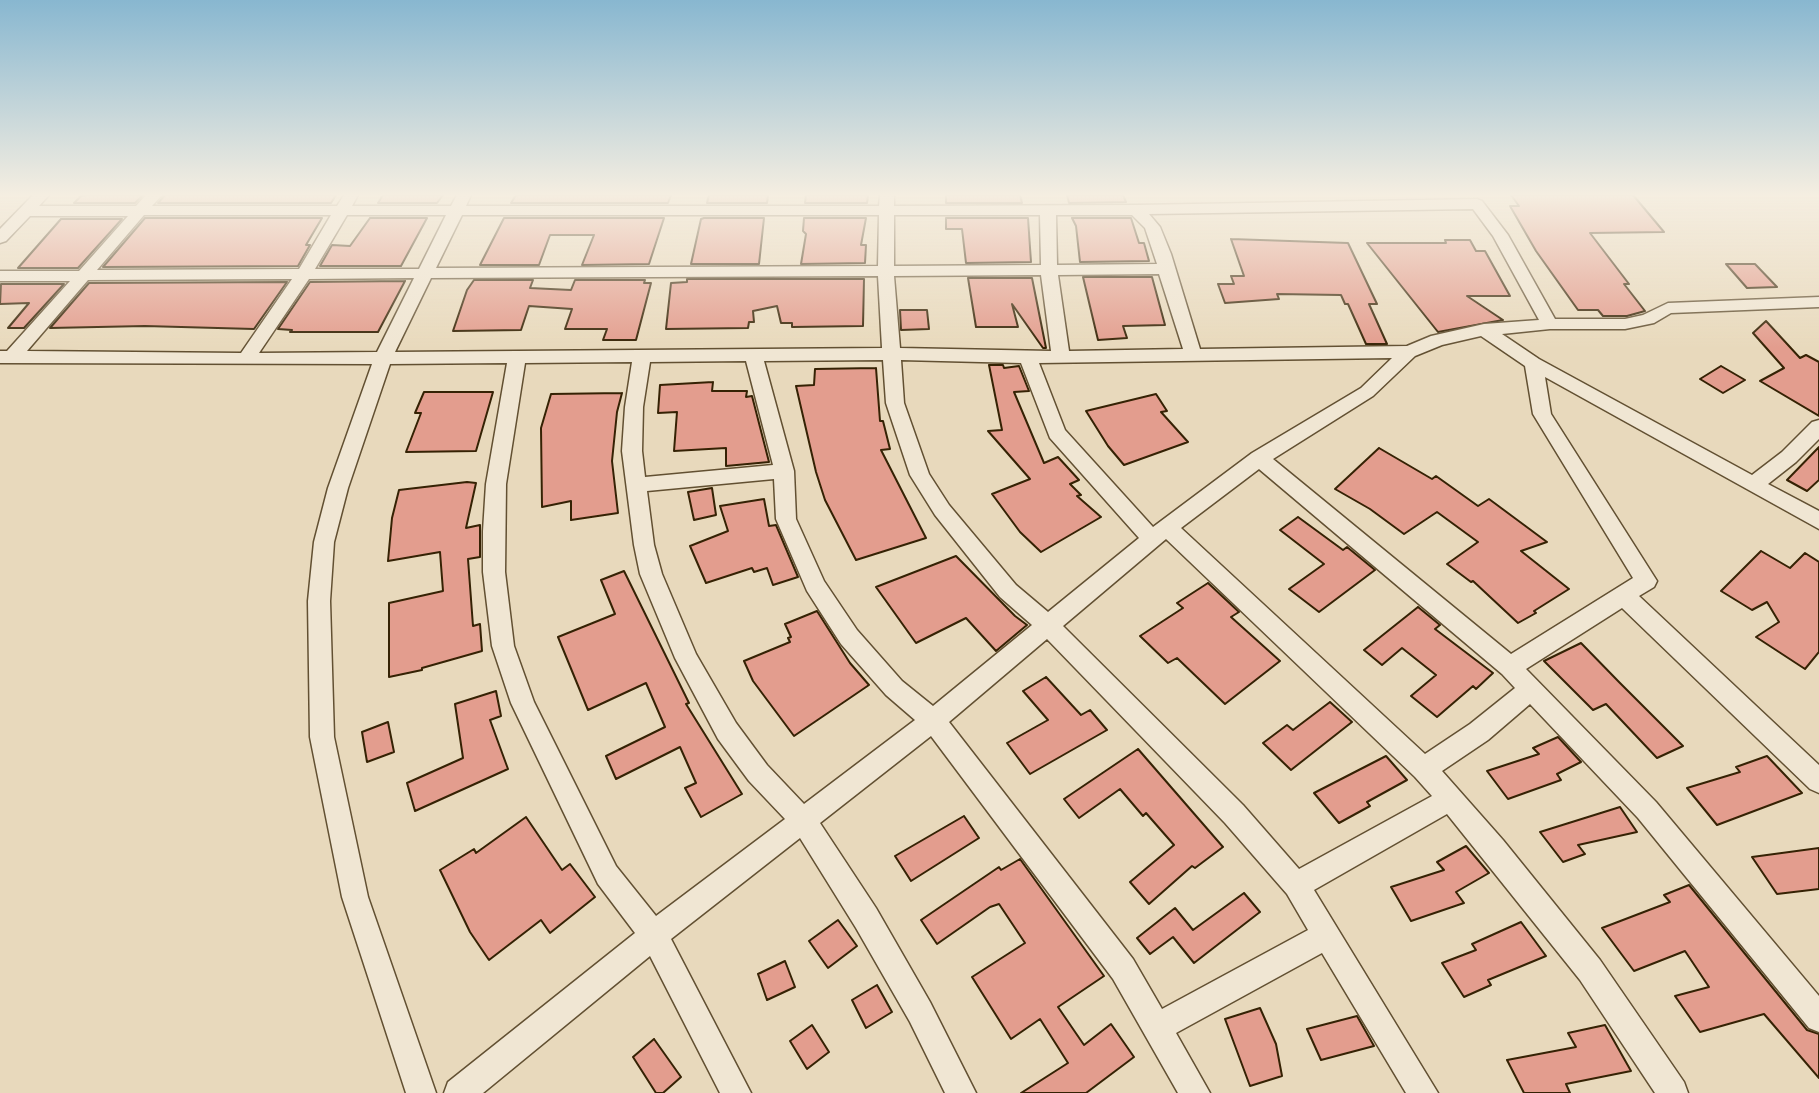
<!DOCTYPE html>
<html>
<head>
<meta charset="utf-8">
<style>
  body { margin:0 }
  canvas { display:block; background:#e8d9bc }
</style>
</head>
<body>
<canvas width="1819" height="1093"></canvas>
<script>
const c = document.querySelector('canvas').getContext('2d');
c.lineJoin = 'round';
function fill(path, color) {
  c.fillStyle = color;
  c.fill(path, 'evenodd');
}
function toPath(rows) {
  const path = new Path2D();
  for (const r of rows) {
    path.moveTo(r[0], r[1]);
    for (let i = 2; i < r.length; i += 2) path.lineTo(r[i], r[i + 1]);
  }
  return path;
}
function strokePath(path, color, width, dash) {
  c.strokeStyle = color;
  c.lineWidth = width;
  c.lineCap = dash ? 'butt' : 'round';
  c.setLineDash(dash || []);
  c.stroke(path);
}
const building = toPath([
  [87,195,143,195,135,203,74,203,81,196,87,195],
  [165,195,164,195,336,195,331,203,158,203,165,195],
  [383,195,443,195,437,203,378,203,383,195],
  [516,195,671,195,668,203,511,203,516,195],
  [709,195,768,195,767,203,707,203,709,195],
  [806,195,868,195,867,203,805,203,806,195],
  [946,195,1020,195,1022,203,946,203,946,195],
  [1067,195,1123,195,1126,202,1069,203,1067,195],
  [1511,195,1633,195,1664,232,1590,233,1629,284,1624,284,1645,311,1627,316,1603,316,1598,310,1578,310,1536,251,1510,206,1519,206,1511,195],
  [145,218,322,218,306,245,310,245,298,266,103,267,145,218],
  [370,218,427,218,401,266,320,266,332,245,350,246,370,218],
  [504,218,664,218,649,264,582,265,594,235,550,235,539,265,480,265,504,218],
  [704,218,764,218,759,264,691,264,701,219,704,218],
  [804,218,866,218,861,245,866,245,865,263,801,264,806,234,803,231,804,218],
  [946,218,1028,218,1031,262,966,263,962,229,946,229,946,218],
  [1072,218,1131,218,1139,243,1144,243,1149,261,1080,262,1076,226,1072,218],
  [61,219,122,219,78,268,18,268,61,219],
  [1231,239,1348,243,1377,304,1369,304,1387,344,1366,344,1348,304,1345,304,1341,295,1277,294,1279,299,1225,303,1218,284,1234,284,1231,276,1244,276,1231,239],
  [1445,240,1470,240,1476,251,1485,251,1510,296,1467,296,1503,320,1438,332,1367,243,1446,243,1445,240],
  [1726,264,1755,264,1777,287,1747,288,1726,264],
  [1083,277,1152,277,1165,325,1123,326,1127,338,1098,340,1083,277],
  [968,278,1032,278,1046,348,1043,348,1012,304,1018,327,976,327,968,278],
  [687,279,864,279,863,326,792,327,792,323,781,323,777,306,753,311,754,322,749,322,748,328,666,329,671,283,687,282,687,279],
  [474,280,533,280,530,288,571,290,575,280,645,280,644,283,651,283,636,340,603,340,607,329,565,329,572,309,529,306,521,330,453,331,467,290,474,280],
  [405,281,378,332,290,332,292,330,278,329,310,282,405,281],
  [287,282,254,329,145,326,50,328,89,283,287,282],
  [1,284,64,284,24,328,8,328,29,303,0,304,1,284],
  [900,310,927,310,929,329,901,330,900,310],
  [1766,321,1800,358,1806,355,1819,362,1819,416,1760,381,1784,368,1753,333,1766,321],
  [989,365,1003,365,1004,368,1019,366,1029,391,1014,392,1044,463,1058,457,1079,480,1070,484,1081,495,1077,496,1101,517,1041,552,1020,532,992,494,1030,479,988,431,1002,430,989,365],
  [1721,366,1745,380,1723,393,1700,379,1721,366],
  [876,368,880,421,883,421,890,449,881,450,926,538,856,560,825,500,816,472,796,386,814,385,815,369,876,368],
  [713,382,712,391,747,391,746,397,752,396,769,462,726,466,726,448,674,451,677,412,658,413,660,385,713,382],
  [424,392,493,392,476,451,406,452,421,413,415,413,424,392],
  [622,393,617,412,612,461,618,513,571,520,571,501,542,507,541,428,551,394,622,393],
  [1156,394,1167,411,1161,412,1188,442,1124,465,1108,446,1086,411,1156,394],
  [1819,447,1819,480,1807,491,1787,480,1819,447],
  [1379,448,1432,479,1436,476,1478,506,1489,499,1547,542,1521,551,1569,589,1534,611,1536,613,1518,623,1473,581,1471,582,1447,564,1478,542,1437,512,1404,534,1370,509,1335,489,1379,448],
  [467,482,476,483,466,528,480,525,480,557,468,559,473,626,480,624,482,651,422,668,422,670,389,677,389,603,443,591,440,552,388,561,392,518,399,490,467,482],
  [712,488,716,515,694,520,688,492,712,488],
  [764,499,769,526,776,525,798,577,773,585,767,568,754,572,752,568,706,583,690,546,728,531,720,506,764,499],
  [1298,517,1343,550,1347,547,1375,570,1319,612,1289,589,1324,564,1280,530,1298,517],
  [1761,551,1790,568,1805,553,1819,562,1819,652,1805,669,1756,637,1779,622,1767,602,1752,610,1721,591,1761,551],
  [956,556,1015,616,1027,625,996,651,966,618,916,643,876,587,956,556],
  [624,571,689,703,686,704,742,794,701,817,685,788,696,783,680,747,616,779,606,756,665,727,646,683,588,710,558,637,615,614,601,580,624,571],
  [1208,583,1239,612,1231,617,1280,661,1225,704,1177,658,1168,663,1140,636,1183,608,1177,603,1208,583],
  [1418,607,1440,625,1435,629,1493,673,1476,689,1473,686,1437,717,1411,696,1436,675,1402,648,1382,665,1364,650,1418,607],
  [817,611,850,663,869,685,794,736,753,681,744,661,790,642,788,638,791,637,785,624,817,611],
  [1581,643,1619,682,1683,746,1657,758,1606,704,1593,710,1544,661,1581,643],
  [1046,677,1081,715,1090,710,1107,730,1030,774,1007,743,1048,720,1023,691,1046,677],
  [496,691,501,716,490,720,508,769,415,811,407,783,463,758,455,704,496,691],
  [1330,702,1352,722,1291,770,1263,743,1287,725,1293,730,1330,702],
  [388,722,394,752,367,762,362,732,388,722],
  [1558,737,1581,762,1557,774,1561,780,1508,799,1487,771,1539,754,1533,748,1558,737],
  [1138,749,1223,847,1195,868,1192,866,1149,904,1130,882,1174,845,1146,813,1143,816,1120,789,1079,818,1064,799,1138,749],
  [1386,756,1407,780,1367,802,1370,806,1339,823,1314,793,1386,756],
  [1767,756,1802,793,1717,825,1687,788,1740,772,1736,767,1767,756],
  [1620,807,1637,832,1578,845,1585,854,1563,862,1540,832,1620,807],
  [964,816,979,838,911,881,895,856,964,816],
  [526,817,562,870,570,864,595,897,550,933,541,920,489,960,470,932,440,870,474,849,476,853,526,817],
  [1466,846,1489,873,1456,892,1464,903,1411,921,1391,887,1444,870,1437,862,1466,846],
  [1819,848,1819,889,1777,894,1752,857,1819,848],
  [1020,859,1104,976,1058,1007,1084,1045,1111,1024,1134,1057,1086,1093,1021,1093,1068,1063,1040,1019,1011,1039,972,977,1025,943,999,904,990,907,937,944,921,920,999,867,1001,870,1020,859],
  [1689,885,1807,1030,1819,1034,1819,1078,1764,1014,1700,1032,1675,996,1709,987,1685,951,1634,971,1602,928,1670,902,1664,895,1689,885],
  [1244,893,1260,912,1194,963,1173,937,1150,954,1137,938,1175,908,1193,930,1244,893],
  [838,920,857,946,828,968,809,941,838,920],
  [1521,922,1546,956,1488,980,1491,985,1464,997,1442,963,1476,950,1472,944,1521,922],
  [785,961,795,987,767,1000,758,974,785,961],
  [877,985,892,1012,866,1028,852,1000,877,985],
  [1260,1008,1276,1044,1282,1076,1250,1086,1225,1019,1260,1008],
  [1357,1016,1374,1046,1321,1060,1307,1029,1357,1016],
  [812,1025,829,1052,807,1069,790,1041,812,1025],
  [1605,1025,1631,1071,1566,1084,1570,1093,1524,1093,1507,1060,1576,1047,1568,1033,1605,1025],
  [654,1039,681,1077,663,1093,656,1093,633,1057,654,1039]
]);
const minor = toPath([
  [33,195,49,195,39,206,136,206,146,195,162,195,152,206,337,206,344,195,358,195,352,206,451,206,457,195,471,195,466,206,879,206,880,195,894,195,894,206,1136,205,1477,199,1482,201,1508,235,1555,319,1625,319,1643,315,1668,303,1819,297,1819,307,1671,313,1654,323,1625,329,1550,329,1502,334,1539,359,1752,475,1782,452,1812,422,1819,420,1819,439,1796,462,1768,484,1819,511,1819,529,1545,377,1551,414,1657,581,1654,587,1639,596,1819,765,1819,793,1810,789,1622,608,1526,669,1656,802,1819,996,1819,1032,1809,1028,1638,818,1530,704,1488,740,1442,771,1503,840,1600,960,1684,1082,1688,1093,1655,1093,1580,980,1447,814,1314,890,1438,1093,1406,1093,1322,953,1176,1033,1210,1093,1178,1093,1113,979,931,736,820,823,876,908,930,1002,976,1093,945,1093,910,1022,856,928,800,838,671,939,751,1093,720,1093,650,956,483,1093,444,1093,448,1082,635,933,598,884,511,703,492,646,483,572,483,531,486,484,507,363,390,364,348,488,334,542,330,601,334,737,368,897,436,1093,406,1093,342,897,310,737,308,601,314,542,328,488,372,364,0,363,0,351,7,351,70,281,0,281,0,271,79,271,128,216,30,216,6,241,0,243,0,229,33,195],
  [1473,209,1493,236,1539,320,1484,324,1431,336,1407,346,1200,349,1171,254,1160,227,1149,214,1473,209],
  [144,215,331,215,299,269,97,270,144,215],
  [347,215,446,215,419,269,315,269,347,215],
  [462,215,879,215,878,266,436,268,462,215],
  [894,215,1040,215,1041,265,894,266,894,215],
  [1056,215,1132,215,1145,228,1157,264,1057,265,1056,215],
  [1159,274,1183,349,1069,351,1058,275,1159,274],
  [1041,275,1051,351,900,348,894,276,1041,275],
  [878,276,882,348,395,352,431,278,878,276],
  [414,278,377,352,259,353,309,279,414,278],
  [292,279,241,353,27,351,88,280,292,279],
  [1481,336,1525,366,1533,414,1633,578,1511,654,1273,459,1373,396,1415,356,1442,345,1481,336],
  [1392,358,1361,388,1252,453,1153,527,1065,430,1039,363,1392,358],
  [883,360,886,403,910,475,935,515,1000,597,1032,625,933,706,902,681,857,630,824,581,796,519,794,471,764,361,883,360],
  [901,360,1021,363,1050,438,1139,538,1048,612,1016,585,949,505,929,474,904,403,901,360],
  [746,361,773,465,645,477,642,451,643,407,650,362,746,361],
  [632,362,625,407,622,451,634,545,640,574,675,658,718,739,749,781,785,819,656,916,616,866,534,702,514,646,505,572,506,484,525,363,632,362],
  [1259,469,1502,674,1515,688,1470,724,1425,754,1181,528,1259,469],
  [774,479,776,519,807,591,841,644,886,695,915,720,804,804,767,765,736,723,696,654,662,574,654,545,647,491,774,479],
  [1166,539,1415,777,1432,796,1299,869,1243,805,1063,626,1166,539],
  [1047,639,1225,823,1287,894,1308,930,1162,1009,1133,959,949,722,1047,639]
]);
fill(building, '#e39d8e');
strokePath(building, '#352204', 2);
strokePath(minor, '#625032', 3);
fill(minor, '#f0e6d3');
const sky = c.createLinearGradient(0, 0, 0, 348);
sky.addColorStop(0, '#88b7d0');
sky.addColorStop(0.56, '#f5eee1');
sky.addColorStop(1, '#f5eee100');
c.fillStyle = sky;
c.fillRect(0, 0, 1819, 348);
</script>
</body>
</html>
